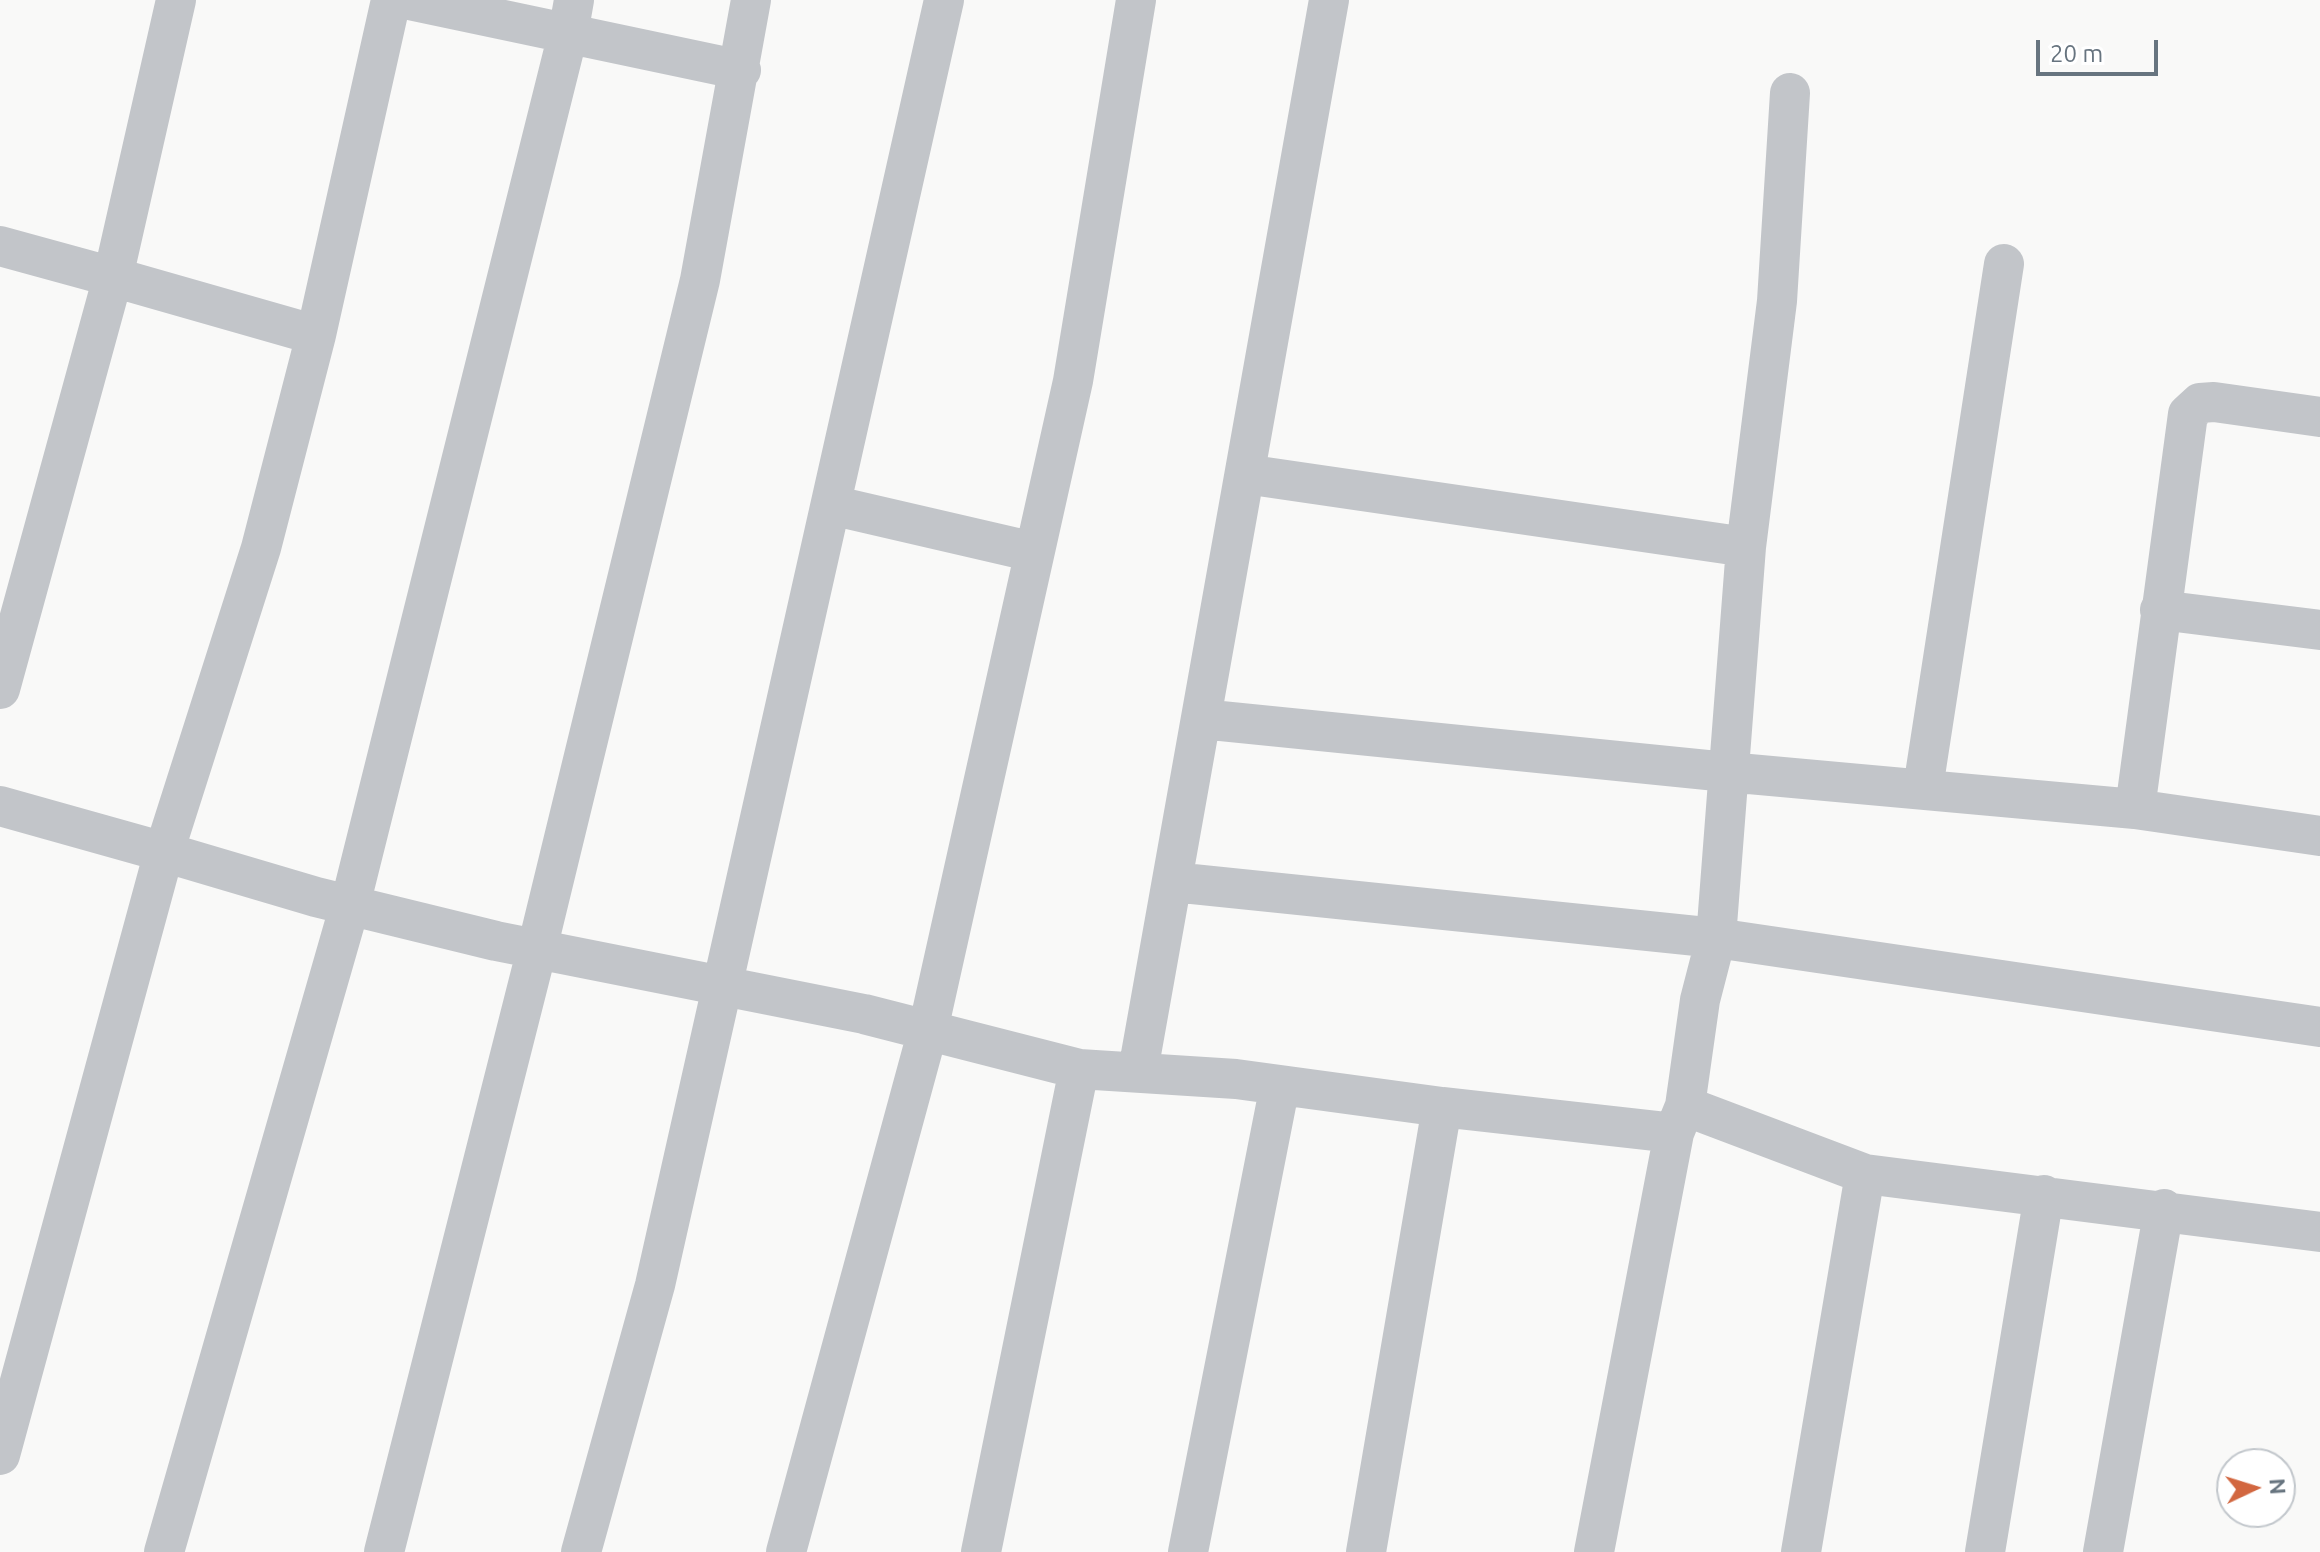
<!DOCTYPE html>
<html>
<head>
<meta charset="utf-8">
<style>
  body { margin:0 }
  #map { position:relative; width:2320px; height:1552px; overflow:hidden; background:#f9f9f8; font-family:Ubuntu,sans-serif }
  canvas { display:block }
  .north { position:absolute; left:2216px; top:1448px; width:80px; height:80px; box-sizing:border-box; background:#fff; border:2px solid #c2c7cc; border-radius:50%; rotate:86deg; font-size:22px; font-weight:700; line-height:32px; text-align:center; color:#67747f }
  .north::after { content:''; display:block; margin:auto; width:28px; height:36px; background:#d26740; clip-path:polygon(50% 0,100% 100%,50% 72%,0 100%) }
  .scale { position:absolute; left:2036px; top:40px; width:122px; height:36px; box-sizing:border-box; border:4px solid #67747f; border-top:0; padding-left:10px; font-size:24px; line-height:28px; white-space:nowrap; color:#67747f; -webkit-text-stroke:6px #fff; paint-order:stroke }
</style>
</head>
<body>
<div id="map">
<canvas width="2320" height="1552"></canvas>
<div class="north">N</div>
<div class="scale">20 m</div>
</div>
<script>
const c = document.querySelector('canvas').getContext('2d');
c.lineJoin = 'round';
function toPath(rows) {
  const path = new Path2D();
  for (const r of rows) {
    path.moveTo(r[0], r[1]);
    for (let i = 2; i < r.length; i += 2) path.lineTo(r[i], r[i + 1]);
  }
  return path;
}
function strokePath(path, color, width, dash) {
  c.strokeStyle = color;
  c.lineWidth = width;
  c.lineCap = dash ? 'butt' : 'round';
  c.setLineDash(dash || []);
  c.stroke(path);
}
const street = toPath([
  [409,0,741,70],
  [0,246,113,277,176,0],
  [1245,474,1746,547],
  [831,505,1034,552],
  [2160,610,2320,630],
  [0,689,113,277,316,335,391,0],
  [1201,719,1727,772,2135,809,2320,836],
  [1923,788,2004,264],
  [0,806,164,852,261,548,316,335],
  [2135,809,2188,414,2200,403,2214,402,2320,417],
  [1173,882,1716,938,2320,1027],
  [1138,1071,1329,0],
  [1685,1106,1865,1174,2320,1232],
  [0,1455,164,852,316,897,496,941,864,1014,1079,1069,1236,1079,1442,1107,1674,1133,1685,1106,1700,1000,1716,938,1746,547,1777,301,1790,93],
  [164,1552,350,905,568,34,574,0],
  [384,1552,537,949,700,280,751,0],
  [581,1552,655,1285,944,0],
  [786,1552,928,1030,1073,381,1136,0],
  [981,1552,1079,1069],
  [1188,1552,1280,1085],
  [1366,1552,1442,1107],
  [1594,1552,1674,1133],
  [1801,1552,1865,1174],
  [1985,1552,2044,1195],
  [2103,1552,2164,1209]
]);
strokePath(street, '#c2c5c9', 40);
</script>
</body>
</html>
